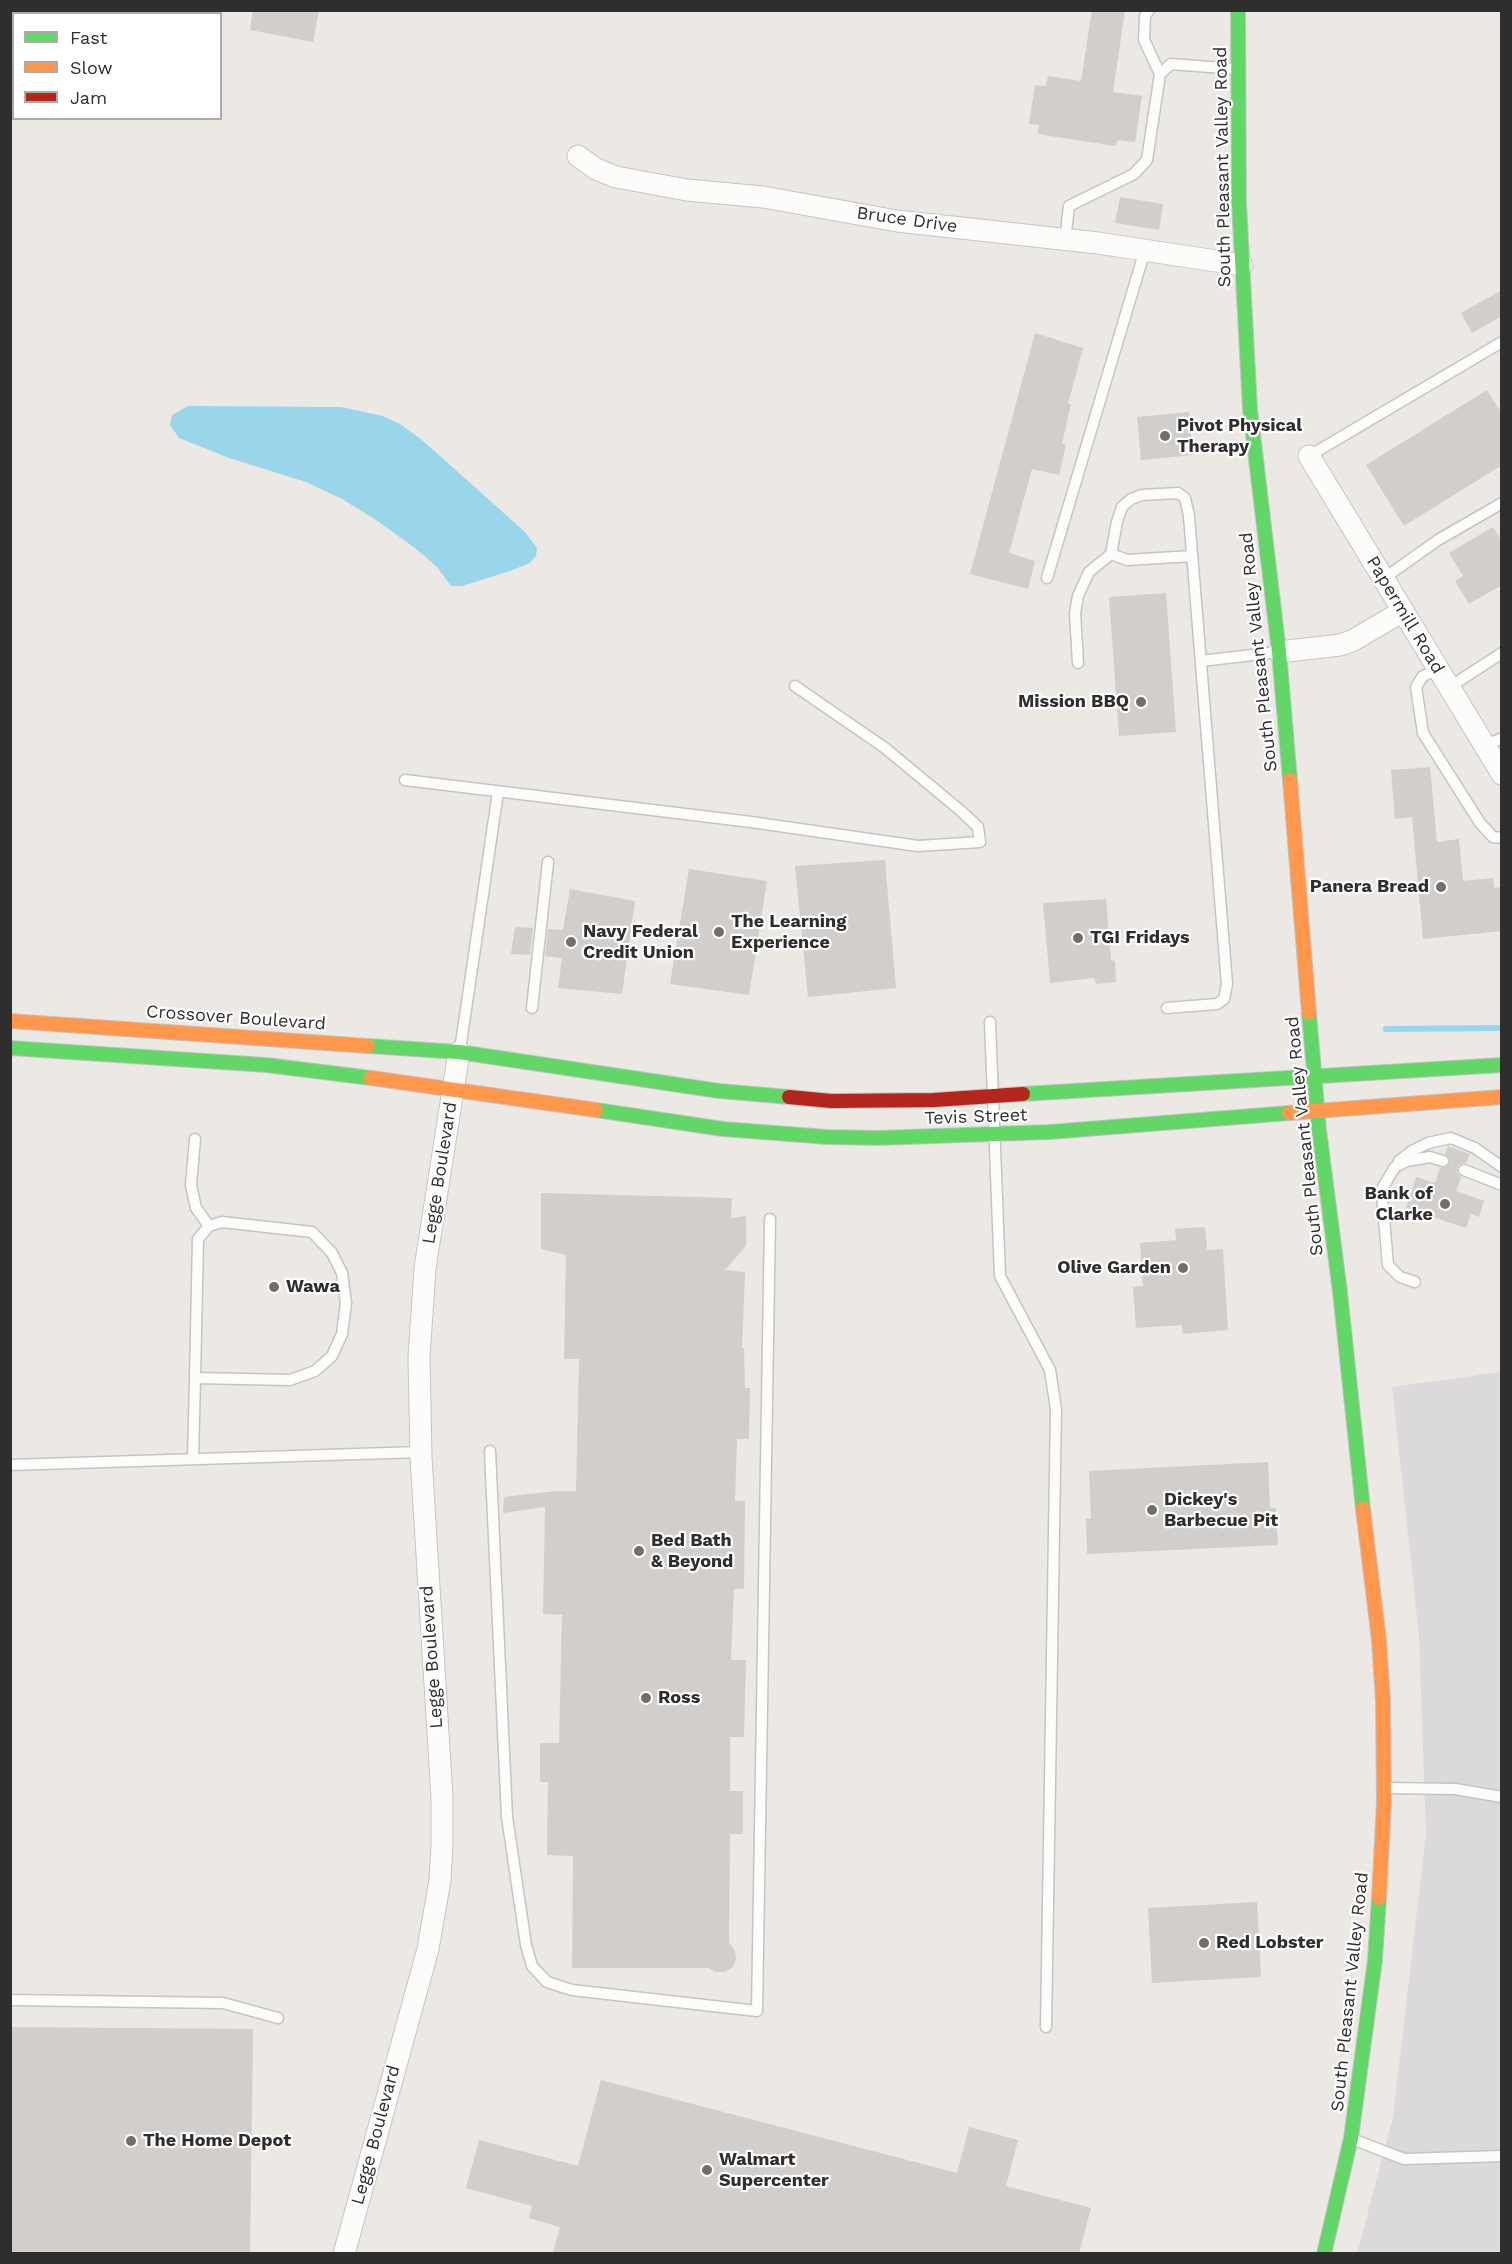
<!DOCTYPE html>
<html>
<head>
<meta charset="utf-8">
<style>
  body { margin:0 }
  #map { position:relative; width:1512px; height:2264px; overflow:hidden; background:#ece8e4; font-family:"Work Sans",sans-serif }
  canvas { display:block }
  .frame { position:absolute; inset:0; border:12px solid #2e2e2e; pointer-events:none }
  .legend { position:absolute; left:12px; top:12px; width:210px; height:108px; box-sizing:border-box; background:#fff; border:2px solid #ababab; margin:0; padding:8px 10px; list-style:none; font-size:18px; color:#2e2e2e }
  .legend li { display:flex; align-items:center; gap:12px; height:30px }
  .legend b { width:30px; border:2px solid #ababab }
</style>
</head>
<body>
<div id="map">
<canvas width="1512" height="2264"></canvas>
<div class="frame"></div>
<ul class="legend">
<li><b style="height:8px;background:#63d668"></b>Fast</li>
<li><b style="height:8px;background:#ff974d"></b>Slow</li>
<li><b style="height:8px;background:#b3261e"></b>Jam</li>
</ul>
</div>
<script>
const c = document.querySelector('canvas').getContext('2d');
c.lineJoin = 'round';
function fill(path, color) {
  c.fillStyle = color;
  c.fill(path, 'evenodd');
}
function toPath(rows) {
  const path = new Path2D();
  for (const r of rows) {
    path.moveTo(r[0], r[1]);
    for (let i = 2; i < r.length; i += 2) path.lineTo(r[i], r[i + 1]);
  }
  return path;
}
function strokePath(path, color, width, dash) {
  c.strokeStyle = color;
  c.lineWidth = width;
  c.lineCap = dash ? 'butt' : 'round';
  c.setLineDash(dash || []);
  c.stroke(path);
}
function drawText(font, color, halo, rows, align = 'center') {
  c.font = font + ' "Work Sans",sans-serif';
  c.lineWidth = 4.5;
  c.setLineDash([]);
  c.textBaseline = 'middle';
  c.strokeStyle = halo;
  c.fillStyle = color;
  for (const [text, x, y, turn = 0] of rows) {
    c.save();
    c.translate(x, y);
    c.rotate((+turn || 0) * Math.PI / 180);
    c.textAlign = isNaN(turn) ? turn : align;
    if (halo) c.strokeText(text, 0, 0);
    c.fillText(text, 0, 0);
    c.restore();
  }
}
const industrial = toPath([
  [1501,1372,1501,2253,1357,2254,1393,2117,1426,1834,1419,1636,1392,1387]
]);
const water = toPath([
  [188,406,341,407,383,416,400,424,422,440,525,532,537,548,536,556,530,563,510,571,462,586,451,586,437,567,415,548,376,520,342,499,306,482,229,458,179,438,170,425,172,415]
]);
const stream = toPath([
  [1386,1029,1502,1028]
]);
const building = toPath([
  [253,10,319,10,313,42,250,30],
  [1092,10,1125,10,1113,92,1142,96,1135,142,1118,140,1115,146,1038,134,1039,125,1029,124,1035,85,1046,86,1048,76,1081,81],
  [1120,197,1163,204,1159,230,1115,223],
  [1502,290,1502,316,1472,333,1461,313],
  [1035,333,1083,348,1068,404,1071,404,1062,444,1066,445,1059,475,1032,469,1009,553,1035,561,1028,589,970,574],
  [1487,390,1502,414,1502,465,1404,526,1366,465],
  [1189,412,1193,455,1141,460,1137,417],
  [1493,527,1502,542,1502,585,1469,604,1455,581,1463,576,1449,553],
  [1166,593,1176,732,1119,736,1109,597],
  [1430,767,1437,842,1459,839,1463,881,1493,878,1494,888,1502,887,1502,931,1423,939,1412,817,1395,819,1391,770],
  [885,860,896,988,808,997,795,866],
  [689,869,767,881,749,995,670,984],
  [570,889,635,901,622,994,558,988,562,958,545,956,548,929,563,930],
  [1106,899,1111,960,1115,961,1116,982,1096,984,1094,978,1050,983,1043,903],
  [515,927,533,928,530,955,511,954],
  [1448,1146,1470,1154,1466,1163,1460,1164,1457,1168,1458,1174,1461,1177,1456,1191,1484,1201,1479,1217,1471,1214,1466,1228,1406,1208,1416,1177,1435,1183,1440,1168,1448,1166,1450,1159,1445,1154],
  [541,1193,732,1198,731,1218,746,1216,746,1246,725,1270,745,1272,742,1348,744,1348,745,1388,750,1388,749,1439,737,1439,735,1501,745,1501,744,1589,734,1589,731,1660,746,1660,744,1737,730,1737,730,1791,743,1791,743,1834,730,1834,729,1942,735,1951,736,1959,733,1967,724,1972,716,1972,709,1968,572,1968,573,1856,547,1855,548,1782,540,1782,540,1743,559,1743,562,1615,543,1614,545,1507,503,1513,504,1497,556,1491,576,1491,579,1359,564,1359,566,1255,541,1249],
  [1205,1227,1207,1250,1223,1249,1228,1330,1183,1334,1182,1325,1136,1328,1133,1287,1143,1286,1140,1243,1176,1240,1175,1229],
  [1268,1462,1270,1508,1276,1508,1278,1545,1087,1554,1086,1519,1091,1519,1089,1471],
  [1257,1902,1261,1977,1152,1983,1148,1908],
  [10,2027,253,2029,250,2253,10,2253],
  [601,2080,957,2173,969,2127,1018,2140,1006,2186,1091,2208,1079,2253,553,2253,560,2227,529,2218,532,2206,466,2188,479,2140,578,2166]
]);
const lane = toPath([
  [1149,10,1145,16,1144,40,1160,74],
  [1065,240,1069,206,1134,174,1147,160,1160,74,1171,64,1236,69],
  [1309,456,1502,342],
  [1111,554,1127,560,1192,556],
  [1047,578,1145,250],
  [1383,579,1438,540,1502,503],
  [1201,661,1278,652],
  [1078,663,1075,613,1078,596,1089,572,1111,554,1117,522,1122,507,1131,499,1142,495,1178,493,1185,498,1189,516,1227,984,1224,999,1217,1004,1167,1008],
  [1437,670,1423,676,1416,687,1423,733,1480,823,1493,837,1502,838],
  [1448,688,1502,653],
  [1485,746,1502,738],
  [405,780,751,822,918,846,980,842,978,827,961,811,885,748,795,686],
  [532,1008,548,862],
  [990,1022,1000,1276,1050,1370,1056,1409,1046,2027],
  [460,1050,498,792],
  [195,1139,191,1185,196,1208,209,1226],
  [1399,1161,1412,1151,1428,1143,1451,1138,1475,1148,1502,1167],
  [1464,1170,1502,1185],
  [1415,1282,1400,1277,1388,1265,1382,1195,1383,1187,1395,1167,1407,1161,1430,1157,1443,1161],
  [490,1451,507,1817,526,1945,532,1966,547,1982,572,1990,757,2011,770,1219],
  [193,1459,195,1378,198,1239,209,1226,222,1222,312,1232,332,1253,342,1273,346,1303,342,1334,332,1356,315,1371,290,1380,195,1378],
  [10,1465,421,1452],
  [1385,1788,1455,1789,1502,1797],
  [10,2000,223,2003,278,2018],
  [1352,2139,1404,2159,1502,2156]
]);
const street = toPath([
  [97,10,113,14],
  [171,14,175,10],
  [578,156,596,169,616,177,687,190,763,197,897,221,1098,243,1242,265],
  [1309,456,1502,774],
  [1279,652,1340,645,1352,641,1403,611],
  [344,2254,428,1949,440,1880,442,1846,442,1798,421,1457,419,1357,425,1268,459,1052]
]);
const fast = toPath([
  [1238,10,1239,203,1250,409,1279,652,1290,780],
  [1309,1013,1319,1130,1340,1292,1363,1509],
  [368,1046,459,1052,719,1091,789,1097],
  [10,1048,266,1065,371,1078],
  [1023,1094,1502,1065],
  [596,1110,723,1129,827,1137,878,1138,1050,1132,1289,1113],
  [1324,2254,1351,2138,1375,1960,1379,1898]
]);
const slow = toPath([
  [1290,780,1309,1013],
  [10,1021,368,1046],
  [371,1078,596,1110],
  [1289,1113,1502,1097],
  [1363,1509,1379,1640,1383,1701,1384,1802,1379,1898]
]);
const jam = toPath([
  [789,1097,831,1101,934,1100,1023,1094]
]);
const markers = [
  [1165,436,6,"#706f6e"],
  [1141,702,6,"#706f6e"],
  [1441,887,6,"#706f6e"],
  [719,932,6,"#706f6e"],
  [1078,938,6,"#706f6e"],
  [571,942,6,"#706f6e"],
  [1445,1204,6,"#706f6e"],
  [1183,1268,6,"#706f6e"],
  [274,1287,6,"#706f6e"],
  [1152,1510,6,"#706f6e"],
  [639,1551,6,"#706f6e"],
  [646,1698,6,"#706f6e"],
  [1204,1943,6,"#706f6e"],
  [131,2141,6,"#706f6e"],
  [707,2170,6,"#706f6e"]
];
const streetNames = [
  ["South Pleasant Valley Road",1223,167,-91],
  ["Bruce Drive",907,220,8],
  ["Papermill Road",1405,615,59],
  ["South Pleasant Valley Road",1259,652,-96],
  ["Crossover Boulevard",236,1018,4],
  ["Tevis Street",976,1117,-2],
  ["South Pleasant Valley Road",1305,1136,-96],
  ["Legge Boulevard",440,1173,-81],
  ["Legge Boulevard",432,1657,-94],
  ["South Pleasant Valley Road",1350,1992,-84],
  ["Legge Boulevard",376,2135,-75]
];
const poiNames = [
  ["Pivot Physical",1177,426],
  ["Therapy",1177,447],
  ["Mission BBQ",1129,702,"right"],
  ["Panera Bread",1429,887,"right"],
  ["The Learning",731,922],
  ["Experience",731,943],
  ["Navy Federal",583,932],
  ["Credit Union",583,953],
  ["TGI Fridays",1090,938],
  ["Bank of",1433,1194,"right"],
  ["Clarke",1433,1215,"right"],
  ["Olive Garden",1171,1268,"right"],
  ["Wawa",286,1287],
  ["Dickey's",1164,1500],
  ["Barbecue Pit",1164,1521],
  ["Bed Bath",651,1541],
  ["& Beyond",651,1562],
  ["Ross",658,1698],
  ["Red Lobster",1216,1943],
  ["The Home Depot",143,2141],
  ["Walmart",719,2160],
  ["Supercenter",719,2181]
];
fill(industrial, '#dcd9db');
fill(water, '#99d6ec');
strokePath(stream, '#99d6ec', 6);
fill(building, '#d1cecb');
strokePath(lane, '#c5c4c5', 13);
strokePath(street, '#c5c4c5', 23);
strokePath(fast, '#c5c4c5', 16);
strokePath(slow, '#c5c4c5', 16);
strokePath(jam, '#c5c4c5', 16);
strokePath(lane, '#fcfcfb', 10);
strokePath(street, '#fcfcfb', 21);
strokePath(fast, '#63d668', 14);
strokePath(slow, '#ff974d', 14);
strokePath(jam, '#b3261e', 14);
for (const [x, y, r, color] of markers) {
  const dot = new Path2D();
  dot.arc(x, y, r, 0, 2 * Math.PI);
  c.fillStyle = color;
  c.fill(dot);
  strokePath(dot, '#fff', 2);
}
drawText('18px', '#2e2e2e', '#fff', streetNames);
drawText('bold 18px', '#2e2e2e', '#fff', poiNames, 'left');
</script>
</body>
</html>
